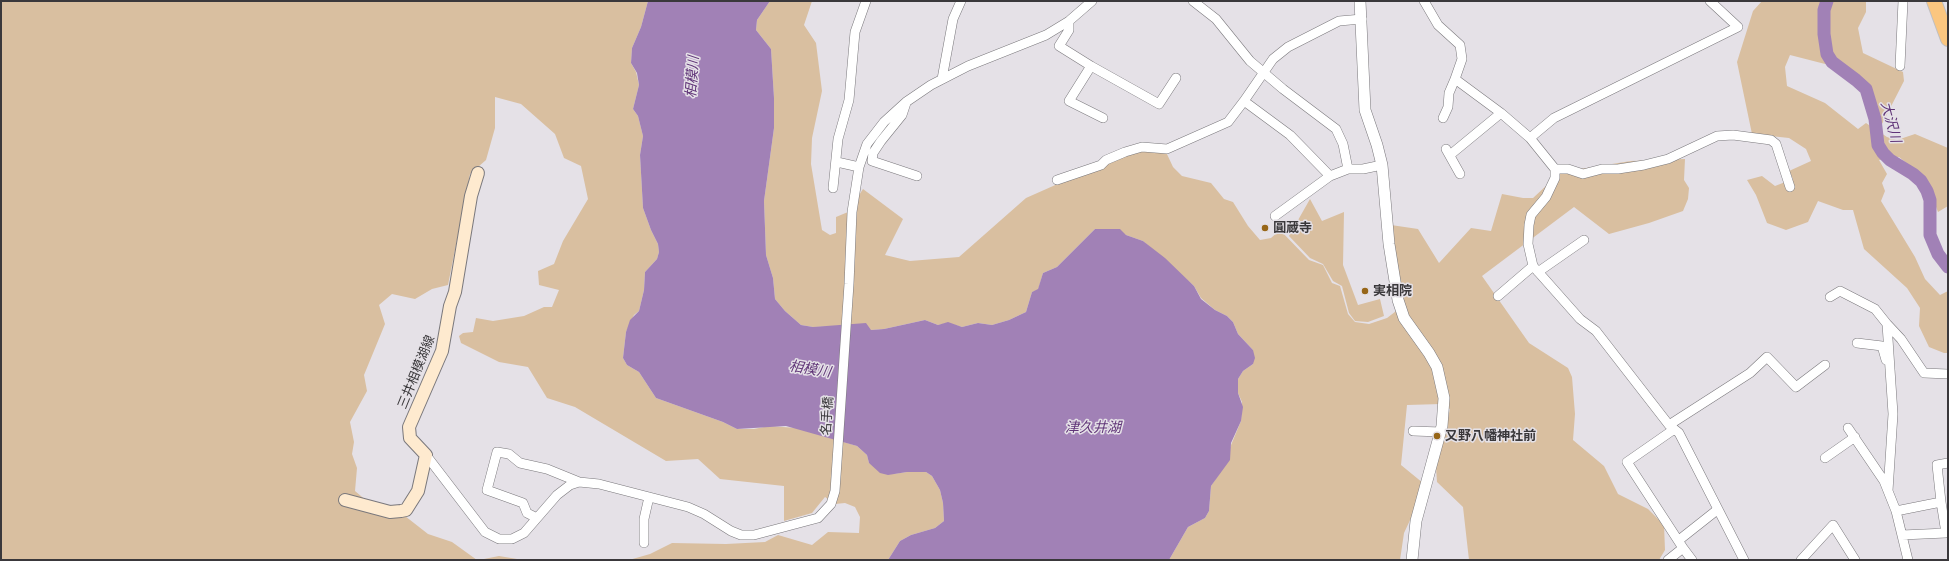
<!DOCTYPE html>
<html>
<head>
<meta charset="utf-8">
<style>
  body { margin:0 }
  #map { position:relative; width:1949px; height:561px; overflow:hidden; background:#e5e1e7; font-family:"Exo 2",sans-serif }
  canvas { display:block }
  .frame { position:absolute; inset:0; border:2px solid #3a383b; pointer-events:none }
</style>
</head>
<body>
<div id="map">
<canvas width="1949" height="561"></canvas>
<div class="frame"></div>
</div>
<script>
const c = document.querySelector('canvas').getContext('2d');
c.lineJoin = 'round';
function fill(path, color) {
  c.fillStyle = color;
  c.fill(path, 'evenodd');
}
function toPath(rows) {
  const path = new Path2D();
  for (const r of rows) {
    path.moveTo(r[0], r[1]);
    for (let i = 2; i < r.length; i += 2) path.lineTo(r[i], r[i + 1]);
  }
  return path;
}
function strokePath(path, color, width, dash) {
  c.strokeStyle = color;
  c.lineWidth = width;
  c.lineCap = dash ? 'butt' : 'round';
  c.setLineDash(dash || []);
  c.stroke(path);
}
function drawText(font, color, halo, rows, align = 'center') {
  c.font = font + ' "Exo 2","Noto Sans JP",sans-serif';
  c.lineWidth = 3;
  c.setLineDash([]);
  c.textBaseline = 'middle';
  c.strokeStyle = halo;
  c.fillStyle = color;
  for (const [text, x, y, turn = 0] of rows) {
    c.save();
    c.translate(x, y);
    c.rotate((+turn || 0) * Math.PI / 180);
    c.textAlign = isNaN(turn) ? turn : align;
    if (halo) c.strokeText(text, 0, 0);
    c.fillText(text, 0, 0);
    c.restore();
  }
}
const green = toPath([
  [1,1,648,1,641,27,632,48,631,63,636,72,639,85,633,109,638,116,643,136,640,155,643,208,651,230,658,244,659,252,657,259,645,272,644,290,639,311,634,315,626,332,623,358,627,365,639,372,656,398,723,422,737,429,754,429,769,426,797,428,857,446,867,455,869,463,893,474,907,472,926,472,932,476,940,490,943,503,944,521,935,528,911,535,900,541,888,560,629,560,650,554,672,543,726,544,765,542,778,535,812,545,828,532,859,533,860,517,855,507,845,503,835,504,825,497,812,513,784,521,784,486,720,479,698,459,666,461,575,407,547,398,528,367,499,362,461,343,459,336,463,333,473,332,476,318,493,321,524,316,544,307,552,307,559,290,539,285,538,271,554,264,563,241,588,199,581,166,564,158,555,134,521,104,495,97,495,128,486,160,470,174,448,285,432,289,415,299,392,294,379,305,385,324,364,375,367,391,350,422,354,442,352,454,357,468,355,491,368,502,405,516,428,534,452,542,477,560,1,560],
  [770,1,812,1,804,25,816,43,822,91,812,138,811,164,822,230,830,235,836,233,836,217,848,212,863,189,903,219,885,255,910,261,959,257,1026,198,1123,155,1145,150,1166,152,1173,167,1182,176,1211,183,1224,199,1233,202,1248,226,1260,240,1271,238,1280,230,1309,260,1323,265,1332,283,1340,286,1348,314,1355,322,1369,324,1387,318,1404,305,1391,225,1418,229,1439,263,1471,228,1491,231,1502,194,1523,198,1533,198,1561,172,1631,161,1685,159,1684,180,1689,188,1688,199,1683,211,1649,223,1609,234,1574,207,1482,276,1529,343,1568,368,1572,377,1575,414,1573,440,1604,466,1618,494,1648,509,1664,525,1665,550,1659,560,1469,560,1463,507,1437,482,1436,467,1450,409,1441,404,1407,405,1401,465,1423,483,1412,516,1404,533,1400,560,1169,560,1188,527,1205,518,1209,511,1211,486,1219,474,1241,421,1242,402,1238,393,1238,379,1243,371,1253,364,1253,350,1238,334,1233,322,1227,316,1215,310,1201,298,1194,286,1143,241,1126,235,1095,229,1057,267,1043,273,1038,290,1032,292,1026,312,1009,320,992,325,978,323,962,327,948,323,938,325,925,320,884,329,871,330,849,326,813,327,801,325,785,311,775,299,773,278,766,255,764,201,774,128,774,98,771,49,756,30,757,20],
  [1762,1,1866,1,1866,12,1858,28,1863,53,1903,72,1904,81,1882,124,1868,115,1868,86,1844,66,1829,65,1790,55,1785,67,1787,86,1825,103,1858,129,1866,123,1887,137,1897,140,1915,134,1948,148,1948,206,1938,212,1925,178,1899,157,1879,160,1887,174,1882,183,1885,191,1881,201,1915,257,1925,279,1940,295,1948,291,1948,353,1944,353,1929,347,1919,326,1920,308,1907,288,1864,249,1853,210,1843,210,1818,201,1808,222,1786,230,1767,223,1756,195,1747,180,1762,176,1775,186,1793,179,1789,171,1811,161,1806,149,1789,138,1752,134,1737,62,1753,11],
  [1310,199,1322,221,1344,212,1343,265,1358,305,1380,299,1384,316,1368,322,1355,321,1349,313,1342,286,1333,281,1323,264,1310,258,1289,236],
  [499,556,523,560,479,560]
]);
const water = toPath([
  [648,1,770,1,757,20,756,30,771,49,774,98,774,128,764,201,766,255,773,278,775,299,785,311,801,325,813,327,866,323,871,330,884,329,925,320,938,325,948,322,962,327,978,323,992,325,1009,320,1026,312,1032,292,1038,289,1043,273,1057,267,1095,229,1120,229,1126,235,1143,241,1165,258,1194,286,1201,299,1215,310,1227,316,1233,322,1238,334,1253,350,1255,358,1253,364,1243,371,1238,379,1238,393,1243,407,1241,421,1231,443,1230,460,1211,486,1209,511,1205,518,1188,527,1169,560,888,560,900,541,911,535,935,528,944,521,943,503,940,490,932,476,926,472,907,472,888,475,880,473,869,463,867,455,857,446,786,426,737,429,723,422,656,398,639,372,627,365,623,358,626,332,630,320,639,311,644,290,645,272,657,259,659,252,658,244,651,230,643,208,640,155,643,136,638,116,633,109,639,85,637,73,631,63,632,48,641,27]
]);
const river = toPath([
  [1827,1,1824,10,1824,34,1827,54,1832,62,1856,80,1866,89,1875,119,1878,145,1883,153,1890,160,1913,174,1921,181,1927,191,1930,200,1930,235,1938,254,1948,267]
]);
const minor = toPath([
  [1193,1,1216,19,1250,61,1283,89,1336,129,1343,144,1348,169],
  [1424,1,1438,25,1460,45,1462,59,1455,79,1501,113,1530,138,1555,169,1555,178,1546,197,1531,215,1529,225,1528,244,1533,266,1580,319,1596,331,1669,425,1679,433,1744,560],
  [1069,21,1069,30,1059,46,1091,66,1159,104,1176,78],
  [1091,66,1069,101,1103,118],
  [1900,66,1903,1],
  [942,79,953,19,961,1],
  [906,103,902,115,881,141,873,153,872,161,917,176],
  [1443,118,1448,107,1449,93,1455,79],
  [1530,138,1554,118,1738,27,1710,1],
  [1446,149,1460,174],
  [1450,155,1501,113],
  [837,162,859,167],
  [1555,169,1568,169,1583,174,1602,169,1618,169,1644,165,1668,159,1717,136,1733,135,1771,140,1776,144,1790,187],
  [1330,176,1290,135,1244,101,1273,59,1288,47,1339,21,1362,19],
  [1057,180,1101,165,1106,160,1125,152,1142,147,1167,149,1228,122,1244,101],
  [833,188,838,139,849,100,855,32,866,1],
  [1275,216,1330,176,1348,169,1363,169,1382,165],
  [1538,272,1584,240],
  [1498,296,1533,266],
  [1830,297,1840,291,1875,309,1887,324,1893,414,1888,491],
  [1887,324,1901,339,1924,373,1948,374],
  [1857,343,1882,346,1886,360],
  [1669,425,1750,373,1767,357,1796,387,1825,365],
  [1848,428,1884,481,1896,511,1908,560],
  [1413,431,1441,432],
  [426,455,485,532,499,539,512,539,524,533,557,495,570,485,579,482,599,484,688,507,704,514,731,531,741,535,754,535,818,518,831,504,835,491,849,284,852,212,859,167,867,144,884,122,906,102,931,85,968,66,1046,35,1069,21,1092,1],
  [1825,458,1855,437],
  [1896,511,1941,502],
  [537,518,527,513,523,503,487,490,497,452,509,454,520,463,547,469,579,482],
  [1902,535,1946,533,1941,502,1937,465,1948,463],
  [1679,540,1717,510],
  [644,543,644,519,649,497],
  [1683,548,1692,560],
  [1668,560,1683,548,1627,462,1673,430],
  [1801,560,1833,525,1855,560]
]);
const tertiary = toPath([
  [1360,1,1365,110,1377,145,1382,165,1389,244,1398,300,1404,318,1429,353,1437,367,1444,398,1442,426,1416,521,1412,560]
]);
const secondary = toPath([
  [345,500,390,512,401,511,406,510,418,491,426,455,410,438,409,427,442,351,450,306,455,292,471,196,478,173]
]);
const trunk = toPath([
  [1934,1,1948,39]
]);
const markers = [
  [1265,228,4,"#976618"],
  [1365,291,4,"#976618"],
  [1437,436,4,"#976618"]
];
const poiNames = [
  ["圓蔵寺",1273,228],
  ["実相院",1373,291],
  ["又野八幡神社前",1445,436]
];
const streetNames = [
  ["三井相模湖線",416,372,-68],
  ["名手橋",827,416,-86]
];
const waterNames = [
  ["相模川",692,77,-86],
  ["大沢川",1891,122,75],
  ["相模川",810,369,9],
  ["津久井湖",1093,427]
];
fill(green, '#d9bfa0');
fill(water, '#a181b6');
strokePath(river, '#a181b6', 13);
strokePath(minor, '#7a787c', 10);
strokePath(tertiary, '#7a787c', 12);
strokePath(secondary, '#7a787c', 14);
strokePath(trunk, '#c0bfc0', 16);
strokePath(minor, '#fff', 9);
strokePath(tertiary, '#fff', 11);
strokePath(secondary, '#feeacf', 12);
strokePath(trunk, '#fbc67f', 14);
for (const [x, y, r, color] of markers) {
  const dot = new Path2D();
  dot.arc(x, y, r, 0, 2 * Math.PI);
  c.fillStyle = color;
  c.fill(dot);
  strokePath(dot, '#e5e1e7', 1.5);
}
drawText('bold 13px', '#3a383b', '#e5e1e7', poiNames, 'left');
drawText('13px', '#3a383b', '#e5e1e7', streetNames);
drawText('italic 14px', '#603578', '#e5e1e7', waterNames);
</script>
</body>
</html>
